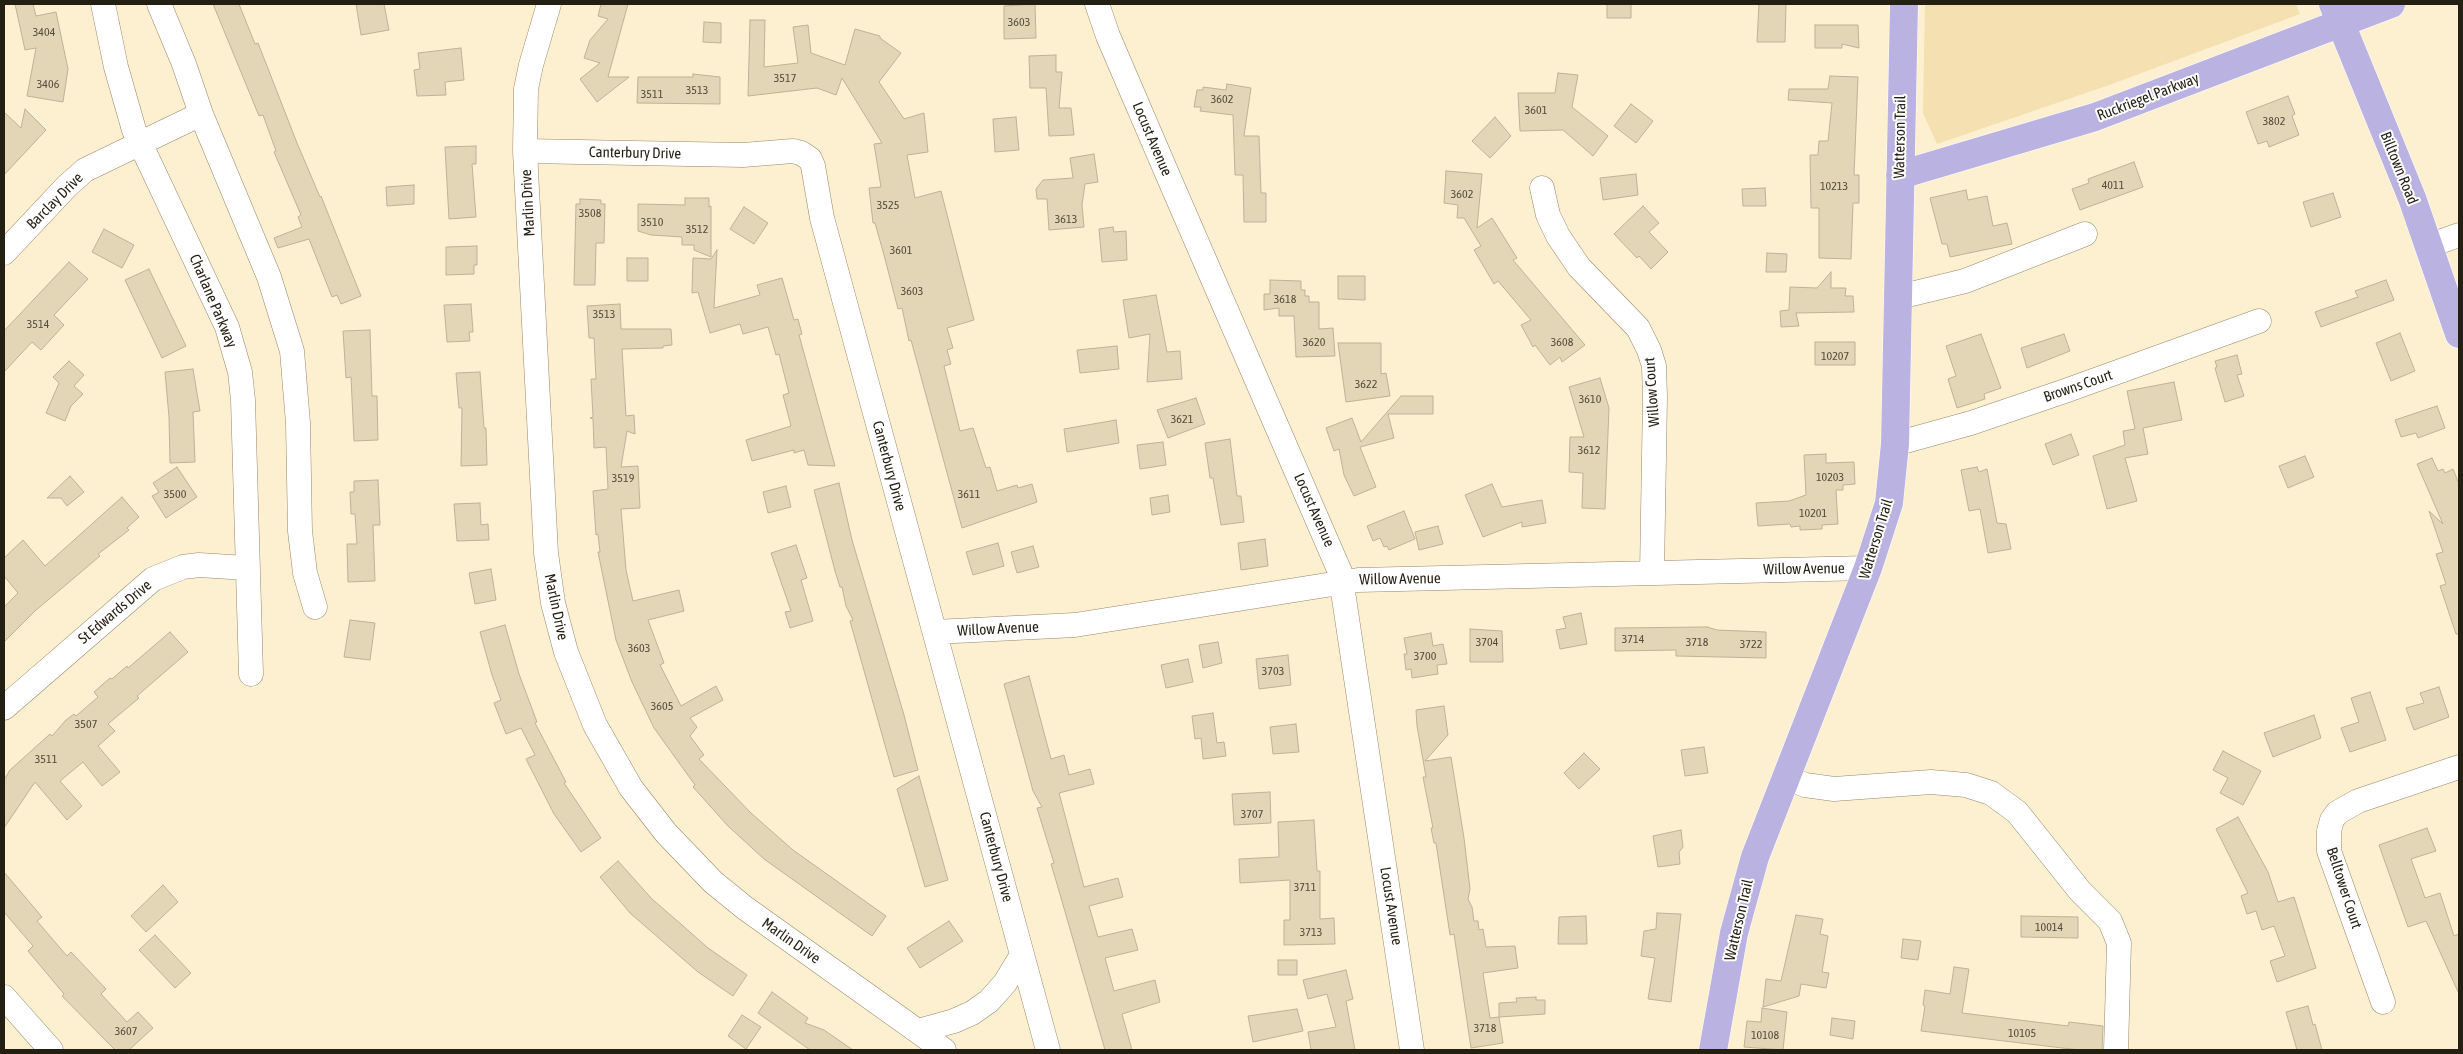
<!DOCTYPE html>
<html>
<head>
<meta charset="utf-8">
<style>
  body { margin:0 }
  #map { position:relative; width:2463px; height:1054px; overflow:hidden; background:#fdf0d0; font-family:"Asap Condensed",sans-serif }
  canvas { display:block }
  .frame { position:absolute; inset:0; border:5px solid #241f13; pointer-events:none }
</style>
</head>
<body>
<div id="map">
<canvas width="2463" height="1054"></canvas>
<div class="frame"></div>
</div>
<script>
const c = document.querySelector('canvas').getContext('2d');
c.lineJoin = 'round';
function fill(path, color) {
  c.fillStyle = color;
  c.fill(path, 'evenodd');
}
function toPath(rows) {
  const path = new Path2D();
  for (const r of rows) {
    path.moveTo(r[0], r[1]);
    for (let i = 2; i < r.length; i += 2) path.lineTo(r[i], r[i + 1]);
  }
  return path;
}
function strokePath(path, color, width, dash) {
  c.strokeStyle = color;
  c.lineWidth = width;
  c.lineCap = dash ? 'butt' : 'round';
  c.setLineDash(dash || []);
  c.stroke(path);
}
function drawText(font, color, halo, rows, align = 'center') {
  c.font = font + ' "Asap Condensed",sans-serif';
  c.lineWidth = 4;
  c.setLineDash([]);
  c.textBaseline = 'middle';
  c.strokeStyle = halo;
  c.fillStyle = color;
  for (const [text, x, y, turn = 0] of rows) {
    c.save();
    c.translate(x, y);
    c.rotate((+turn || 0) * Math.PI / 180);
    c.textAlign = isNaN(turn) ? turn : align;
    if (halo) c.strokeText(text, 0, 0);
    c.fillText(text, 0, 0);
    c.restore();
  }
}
const green = toPath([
  [1925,4,2296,4,2300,14,2112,84,1937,144,1923,113]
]);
const building = toPath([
  [15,4,33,4,36,16,56,12,68,69,63,102,27,96,36,48,25,50,15,4],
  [213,4,239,4,255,44,258,43,297,143,320,197,321,196,361,296,341,304,337,295,332,297,309,239,278,248,274,238,302,227,298,217,301,215,274,152,276,151,263,115,259,116,213,4],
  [356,4,384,4,389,30,361,35,356,4],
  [601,4,628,4,608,77,629,77,597,102,580,79,600,63,584,58,590,40,608,19,598,16,601,4],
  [1035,4,1036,38,1004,39,1004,6,1035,4],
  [1607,4,1631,4,1631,18,1607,18,1607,4],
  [1759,4,1786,4,1785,42,1757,42,1759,4],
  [750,20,765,20,764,67,798,63,793,27,808,25,811,53,845,65,855,29,880,36,880,38,901,53,879,82,904,119,924,113,928,152,907,155,915,198,941,191,974,320,947,328,953,348,947,350,951,364,944,366,960,431,973,428,986,468,990,467,997,491,1017,485,1018,488,1032,484,1037,502,962,528,911,340,909,341,902,308,898,309,884,255,875,223,873,223,869,188,881,187,874,144,882,143,842,78,836,95,817,88,748,96,750,20],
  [704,22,721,23,721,43,703,42,704,22],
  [1815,25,1858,25,1859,48,1842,44,1842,48,1815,48,1815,25],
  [461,48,464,80,445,82,446,95,417,96,414,70,420,69,418,53,461,48],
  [1056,55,1056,72,1062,72,1059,108,1071,108,1074,135,1049,136,1046,88,1030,88,1029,56,1056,55],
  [1558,73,1578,75,1572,107,1608,136,1593,156,1563,130,1520,131,1518,93,1555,93,1558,73],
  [693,74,720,77,720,104,637,103,638,77,693,77,693,74],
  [1830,76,1858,77,1854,175,1859,175,1859,203,1853,203,1851,259,1819,258,1819,208,1811,208,1810,155,1818,155,1819,141,1828,141,1832,103,1788,100,1789,89,1828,89,1830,76],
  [1227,84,1251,88,1244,136,1259,136,1261,193,1266,193,1266,222,1244,222,1243,175,1235,175,1233,115,1200,111,1201,107,1194,107,1197,90,1203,90,1203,87,1226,90,1227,84],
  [2288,96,2295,114,2292,116,2299,135,2269,147,2267,141,2258,144,2246,112,2288,96],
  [1631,104,1653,121,1636,143,1614,126,1631,104],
  [25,109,46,130,4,175,4,112,21,128,25,109],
  [1016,117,1019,150,995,152,993,119,1016,117],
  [1495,117,1511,136,1490,158,1472,141,1495,117],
  [476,146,476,164,472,164,476,217,449,219,445,147,476,146],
  [1094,154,1098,182,1085,184,1082,205,1084,227,1049,230,1047,199,1037,199,1036,189,1043,180,1073,178,1070,158,1094,154],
  [2134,162,2143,187,2080,210,2072,189,2089,183,2088,179,2134,162],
  [1446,171,1482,174,1477,228,1492,218,1517,258,1513,260,1585,345,1562,362,1560,357,1550,365,1535,345,1533,347,1521,325,1531,320,1498,281,1494,284,1474,250,1481,246,1464,218,1457,218,1458,205,1444,203,1446,171],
  [1636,174,1638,195,1603,200,1600,178,1636,174],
  [414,185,414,204,387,206,386,187,414,185],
  [1765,188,1766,206,1743,206,1742,189,1765,188],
  [1966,190,1968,200,1987,196,1993,226,2007,223,2012,244,1950,257,1947,244,1942,244,1930,198,1966,190],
  [2333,193,2341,217,2311,227,2303,202,2333,193],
  [685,198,709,198,709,207,711,206,711,257,694,250,694,245,682,245,682,237,651,235,638,231,638,204,685,205,685,198],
  [580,199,601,200,601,204,605,204,604,243,596,243,595,285,574,285,576,204,580,204,580,199],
  [1643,206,1659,223,1649,232,1668,252,1651,269,1639,256,1637,258,1614,234,1643,206],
  [744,207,768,223,754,244,730,229,744,207],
  [1113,227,1114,232,1126,231,1127,260,1102,262,1099,229,1113,227],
  [104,229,134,245,122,268,92,252,104,229],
  [477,246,477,265,474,265,474,274,446,275,446,247,477,246],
  [717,250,714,308,760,295,757,285,782,278,794,320,798,319,802,334,799,335,835,466,808,465,804,450,794,453,794,450,752,461,746,440,791,426,783,395,789,393,779,354,776,355,768,327,743,334,740,324,710,333,698,292,692,293,693,258,711,259,717,250],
  [1767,253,1787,254,1786,272,1766,272,1767,253],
  [627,258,648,258,648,281,627,281,627,258],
  [69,262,88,279,54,315,64,325,41,350,32,342,4,372,4,331,69,262],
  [149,269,186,346,162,358,125,280,149,269],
  [1831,272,1831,288,1846,288,1845,296,1853,296,1854,312,1796,313,1799,326,1781,327,1780,311,1789,310,1790,287,1817,288,1831,272],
  [1338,276,1365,276,1365,300,1338,299,1338,276],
  [1270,280,1301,281,1301,290,1305,290,1305,296,1309,296,1309,302,1319,302,1319,329,1333,328,1335,356,1296,357,1294,316,1279,316,1279,308,1264,310,1264,294,1270,294,1270,280],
  [2386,280,2394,300,2321,327,2315,312,2358,297,2355,291,2386,280],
  [1156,295,1167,352,1180,351,1182,379,1147,382,1150,334,1129,338,1123,300,1156,295],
  [471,304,473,332,469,332,470,341,447,342,444,305,471,304],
  [620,304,621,329,671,329,672,345,663,346,663,348,622,349,626,416,634,415,635,434,627,431,621,467,638,466,640,508,621,509,626,570,633,601,679,590,684,611,648,620,664,663,660,665,681,706,716,686,723,700,690,718,697,727,690,736,704,755,699,759,751,813,793,850,886,916,872,936,764,859,728,826,693,787,695,785,654,728,632,682,616,640,598,552,600,552,598,534,596,535,593,491,608,489,606,447,594,448,593,419,590,418,593,417,591,379,596,379,594,338,589,338,587,306,620,304],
  [370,330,372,396,377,396,378,440,354,441,351,377,346,378,343,331,370,330],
  [2400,333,2415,371,2391,381,2376,343,2400,333],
  [1981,334,2001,388,1984,394,1985,399,1957,408,1948,379,1956,376,1946,346,1981,334],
  [2064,334,2070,351,2027,368,2021,348,2064,334],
  [1815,342,1855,342,1855,365,1815,365,1815,342],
  [1338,343,1381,343,1381,374,1386,373,1390,396,1346,402,1338,343],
  [1117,346,1119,369,1080,373,1077,350,1117,346],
  [2237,355,2242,374,2237,375,2244,396,2225,402,2215,368,2217,367,2215,361,2237,355],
  [69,361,84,375,74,386,83,394,71,406,65,421,46,413,59,383,53,377,69,361],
  [193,369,200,411,193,412,195,462,170,463,169,417,165,372,193,369],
  [480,372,484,428,486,428,487,465,461,466,462,408,459,408,456,373,480,372],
  [1600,378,1609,408,1605,509,1582,508,1583,473,1569,472,1570,437,1584,437,1569,387,1600,378],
  [2174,382,2182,420,2143,428,2148,454,2125,458,2137,501,2107,509,2093,456,2125,445,2123,431,2135,429,2127,391,2174,382],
  [1401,396,1433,396,1433,414,1388,414,1394,438,1360,447,1376,487,1354,496,1344,475,1339,449,1334,451,1326,428,1352,418,1361,442,1401,396],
  [1196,398,1205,424,1168,438,1157,410,1196,398],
  [2437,406,2445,428,2418,438,2416,433,2401,437,2395,420,2437,406],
  [1116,420,1119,443,1067,452,1064,429,1116,420],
  [2071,434,2079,455,2053,465,2045,444,2071,434],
  [1230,439,1237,496,1241,496,1244,522,1221,525,1213,478,1210,478,1205,443,1230,439],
  [1163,442,1166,465,1140,469,1137,445,1163,442],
  [1826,454,1826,463,1854,462,1855,484,1843,485,1843,490,1836,490,1838,524,1822,525,1822,529,1800,530,1800,526,1791,527,1790,524,1758,526,1756,503,1789,501,1806,495,1804,455,1826,454],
  [2305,456,2314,477,2288,488,2279,466,2305,456],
  [2432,458,2438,471,2443,469,2445,473,2453,469,2459,484,2459,634,2456,634,2440,586,2446,584,2436,554,2443,552,2429,511,2443,524,2417,464,2432,458],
  [177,467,197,497,166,518,152,496,159,492,153,483,177,467],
  [1977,467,1979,472,1987,469,1997,523,2006,524,2011,549,1988,553,1980,509,1969,511,1961,470,1977,467],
  [70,476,84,492,67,506,61,498,47,498,70,476],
  [378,480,380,525,373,525,375,581,348,582,347,544,357,544,355,514,351,514,350,492,354,492,354,481,378,480],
  [839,483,852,540,904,715,918,770,894,777,850,621,853,620,846,606,842,587,840,587,835,571,814,490,839,483],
  [1492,484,1502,507,1542,500,1546,523,1522,527,1522,522,1483,537,1465,495,1492,484],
  [786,486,791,507,768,513,763,492,786,486],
  [1168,495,1170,512,1152,515,1150,498,1168,495],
  [122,497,139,517,127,528,129,530,98,554,100,556,35,611,4,642,4,607,18,593,4,576,4,558,23,540,45,566,122,497],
  [480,503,481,525,488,524,489,540,457,541,454,504,480,503],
  [1404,511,1415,539,1389,550,1387,546,1384,547,1380,538,1373,541,1367,526,1404,511],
  [1438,526,1443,544,1419,550,1415,532,1438,526],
  [1265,539,1268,566,1241,570,1238,543,1265,539],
  [998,543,1004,566,973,575,966,552,998,543],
  [796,545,807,578,801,580,813,621,790,628,785,612,791,611,771,553,796,545],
  [1033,546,1039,567,1017,573,1011,552,1033,546],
  [491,569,496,600,475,604,469,573,491,569],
  [1581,613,1587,644,1560,649,1556,630,1566,628,1563,617,1581,613],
  [350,620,375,623,370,660,344,657,350,620],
  [505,625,519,674,537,722,535,723,566,782,564,783,601,838,581,852,554,814,526,759,535,755,521,728,506,734,494,703,501,700,492,675,480,632,505,625],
  [1707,627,1717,630,1766,632,1766,658,1676,656,1676,650,1615,651,1615,628,1707,627],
  [1470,629,1502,631,1503,662,1470,662,1470,629],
  [170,632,188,652,137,696,139,698,108,724,115,731,98,746,120,772,102,786,83,762,60,781,82,806,67,820,35,782,4,828,4,780,10,770,50,734,52,736,66,720,74,714,76,716,98,697,94,692,110,678,112,679,127,666,128,668,170,632],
  [1431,633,1433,646,1443,644,1447,664,1437,665,1438,674,1412,678,1411,669,1406,670,1404,654,1407,654,1404,638,1431,633],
  [1218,642,1222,663,1203,668,1199,645,1218,642],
  [1288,655,1291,685,1259,689,1256,659,1288,655],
  [1188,659,1193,682,1166,688,1161,665,1188,659],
  [1029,676,1051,759,1064,755,1069,775,1090,769,1094,784,1059,793,1084,887,1118,878,1123,897,1089,906,1098,937,1132,929,1138,950,1105,958,1114,991,1155,980,1160,1002,1122,1014,1132,1050,1105,1050,1057,884,1051,864,1054,863,1037,808,1042,807,1033,791,1004,684,1029,676],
  [2439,687,2449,717,2414,730,2406,708,2424,703,2420,693,2439,687],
  [2370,692,2386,740,2350,752,2341,728,2359,722,2351,698,2370,692],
  [1444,706,1448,735,1425,761,1451,757,1464,838,1470,889,1468,899,1472,907,1474,921,1478,921,1479,930,1483,929,1486,947,1515,946,1518,968,1483,973,1490,1018,1499,1017,1503,1043,1471,1048,1454,934,1450,935,1436,843,1434,843,1431,828,1433,828,1423,777,1426,777,1417,726,1416,710,1444,706],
  [1213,713,1217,743,1224,742,1226,756,1203,759,1201,738,1195,739,1192,716,1213,713],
  [2314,715,2321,738,2273,757,2264,733,2314,715],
  [1296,724,1299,752,1273,754,1270,727,1296,724],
  [1704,747,1708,773,1685,776,1681,750,1704,747],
  [2223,751,2261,771,2243,805,2220,793,2228,778,2213,770,2223,751],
  [1584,753,1600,769,1579,789,1564,773,1584,753],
  [919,776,948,880,925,887,897,789,919,776],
  [1270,792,1271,823,1234,825,1232,794,1270,792],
  [2238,817,2268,872,2278,902,2294,897,2316,968,2277,982,2270,961,2285,956,2274,926,2262,930,2256,911,2247,914,2241,896,2248,893,2216,829,2238,817],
  [1314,820,1317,871,1320,871,1320,919,1334,918,1335,944,1284,945,1284,920,1290,920,1290,880,1240,883,1239,859,1279,857,1278,822,1314,820],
  [2427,828,2436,851,2411,859,2425,898,2440,893,2454,936,2459,934,2459,994,2426,921,2408,927,2379,845,2427,828],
  [1681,830,1683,847,1679,852,1680,864,1658,867,1653,836,1681,830],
  [618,861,652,899,682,925,708,948,747,975,733,996,698,972,630,913,600,877,618,861],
  [4,872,42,917,37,921,67,956,71,952,106,989,101,994,127,1022,138,1012,153,1028,129,1050,115,1050,62,996,64,994,28,951,33,946,4,912,4,872],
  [163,885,178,902,146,932,131,916,163,885],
  [1657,913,1681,914,1671,1002,1648,999,1655,958,1641,956,1644,931,1656,929,1657,913],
  [1796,915,1823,919,1820,934,1828,936,1822,972,1829,973,1826,988,1801,984,1799,996,1763,1007,1766,979,1781,981,1796,915],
  [1586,916,1587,944,1558,944,1559,917,1586,916],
  [2021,916,2078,917,2078,938,2021,937,2021,916],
  [949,921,963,941,920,968,907,948,949,921],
  [155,935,191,973,175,988,139,950,155,935],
  [1903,939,1921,941,1918,960,1901,958,1903,939],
  [1278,960,1297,960,1297,975,1278,975,1278,960],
  [1954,967,1969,969,1962,1013,2068,1026,2069,1022,2103,1026,2102,1050,2079,1050,1921,1031,1925,1006,1923,1005,1925,990,1950,994,1954,967],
  [1346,970,1353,999,1346,1001,1355,1050,1311,1050,1308,1032,1336,1027,1327,994,1308,999,1303,980,1346,970],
  [772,992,808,1018,805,1023,824,1030,853,1050,810,1050,758,1013,772,992],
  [1536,997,1536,1000,1545,1000,1545,1014,1499,1017,1499,1003,1517,1002,1516,998,1536,997],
  [2308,1006,2313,1025,2315,1024,2322,1050,2297,1050,2286,1012,2308,1006],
  [1762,1008,1787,1012,1783,1050,1744,1047,1747,1021,1761,1022,1762,1008],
  [1297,1009,1303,1031,1253,1042,1248,1016,1297,1009],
  [742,1015,761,1027,746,1049,728,1036,742,1015],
  [1832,1018,1855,1021,1853,1039,1830,1035,1832,1018]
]);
const minor = toPath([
  [103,4,116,67,134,130,227,327,240,372,243,400,251,674],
  [159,4,184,64,201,114,269,277,292,351,298,423,300,531,305,573,315,607],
  [549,4,531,65,526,89,525,151,546,553,553,603,566,652,595,725,631,788,666,833,713,882,745,908,944,1050],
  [1097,4,1108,36,1172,185,1340,572,1412,1050],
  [525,151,743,155,793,151,801,153,810,159,813,166,822,218,1048,1050],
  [1542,188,1548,215,1558,236,1579,267,1638,328,1649,350,1654,366,1655,397,1652,572],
  [2428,246,2459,235],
  [4,253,67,186,85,170,201,114],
  [1899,297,1965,281,2085,234],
  [1895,444,1971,423,2065,391,2259,321],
  [935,632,1075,625,1358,580,1868,568],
  [4,708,153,579,183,567,199,565,247,568],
  [1785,777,1805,785,1834,789,1931,782,1966,785,1991,793,2017,812,2080,891,2110,921,2119,943,2116,1050],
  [4,997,51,1050],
  [2383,1002,2329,851,2329,831,2332,820,2337,813,2358,801,2459,767],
  [918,1031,954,1021,972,1013,989,1001,1005,983,1022,955]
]);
const major = toPath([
  [2333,4,2412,198,2459,334],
  [1900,175,2095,117,2391,4],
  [1713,1050,1734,933,1755,857,1868,568,1889,503,1895,444,1904,4]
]);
const numberNames = [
  ["3603",1019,22],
  ["3404",44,32],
  ["3517",785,78],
  ["3406",48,84],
  ["3513",697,90],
  ["3511",652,94],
  ["3602",1222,99],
  ["3601",1536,110],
  ["3802",2274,121],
  ["4011",2113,185],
  ["10213",1834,186],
  ["3602",1462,194],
  ["3525",888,205],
  ["3508",590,213],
  ["3613",1066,219],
  ["3510",652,222],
  ["3512",697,229],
  ["3601",901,250],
  ["3603",912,291],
  ["3618",1285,299],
  ["3513",604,314],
  ["3514",38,324],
  ["3620",1314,342],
  ["3608",1562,342],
  ["10207",1835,356],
  ["3622",1366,384],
  ["3610",1590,399],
  ["3621",1182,419],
  ["3612",1589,450],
  ["10203",1830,477],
  ["3519",623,478],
  ["3500",175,494],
  ["3611",969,494],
  ["10201",1813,513],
  ["3714",1633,639],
  ["3704",1487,642],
  ["3718",1697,642],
  ["3722",1751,644],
  ["3603",639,648],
  ["3700",1425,656],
  ["3703",1273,671],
  ["3605",662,706],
  ["3507",86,724],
  ["3511",46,759],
  ["3707",1252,814],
  ["3711",1305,887],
  ["10014",2049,927],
  ["3713",1311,932],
  ["3718",1485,1028],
  ["3607",126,1031],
  ["10105",2022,1033],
  ["10108",1765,1035]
];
const streetNames = [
  ["Ruckriegel Parkway",2148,97,-21],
  ["Watterson Trail",1900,137,-89],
  ["Locust Avenue",1152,139,67],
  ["Canterbury Drive",635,153,1],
  ["Billtown Road",2399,168,68],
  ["Barclay Drive",55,201,-45],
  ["Marlin Drive",528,203,-93],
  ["Charlane Parkway",213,301,67],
  ["Browns Court",2078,386,-19],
  ["Willow Court",1652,392,-94],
  ["Canterbury Drive",889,466,75],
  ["Locust Avenue",1314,510,66],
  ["Watterson Trail",1876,539,-73],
  ["Willow Avenue",1804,569,-1],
  ["Willow Avenue",1400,579,-1],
  ["Marlin Drive",556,607,78],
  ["St Edwards Drive",115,612,-40],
  ["Willow Avenue",998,629,-3],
  ["Canterbury Drive",996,857,75],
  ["Belltower Court",2344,888,72],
  ["Locust Avenue",1391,906,81],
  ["Watterson Trail",1739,920,-77],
  ["Marlin Drive",791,941,35]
];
fill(green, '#f4e0b0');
fill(building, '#e3d6b7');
strokePath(building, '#bfb294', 1);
strokePath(minor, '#95886b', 25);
strokePath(major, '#fff', 29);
strokePath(minor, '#fff', 24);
strokePath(major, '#bab3e1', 28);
drawText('12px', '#544d3c', null, numberNames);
drawText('15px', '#241f13', '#fff', streetNames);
</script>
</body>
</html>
